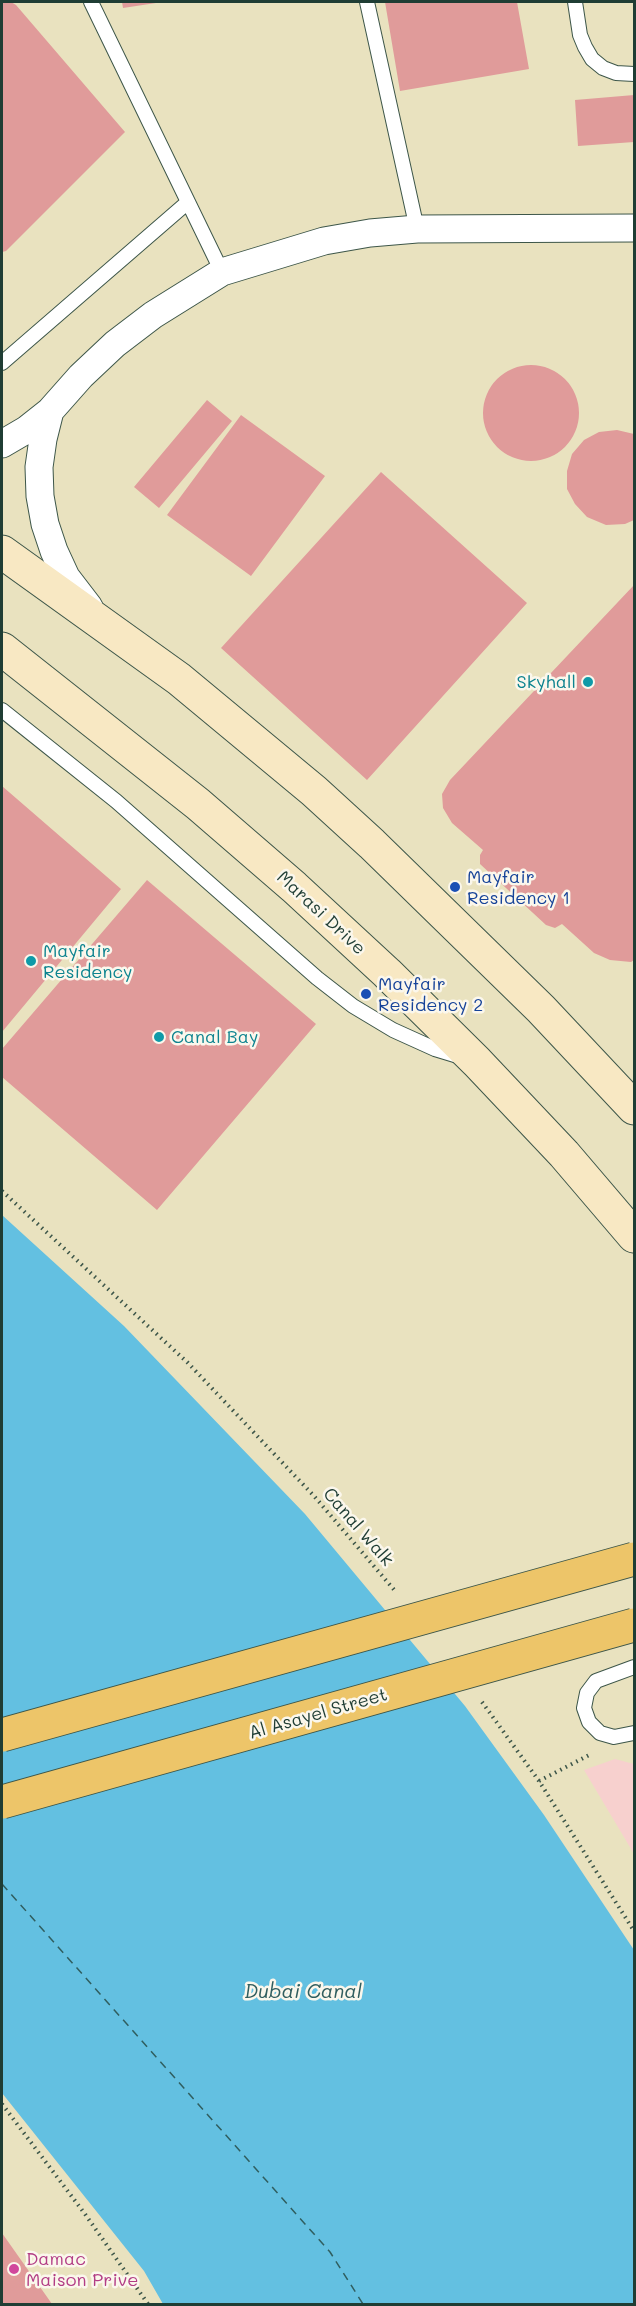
<!DOCTYPE html>
<html>
<head>
<meta charset="utf-8">
<style>
  body { margin:0 }
  #map { position:relative; width:636px; height:2306px; overflow:hidden; background:#e9e2bf; font-family:Mali,sans-serif }
  canvas { display:block }
  .frame { position:absolute; inset:0; border:3px solid #1f3d34; pointer-events:none }
</style>
</head>
<body>
<div id="map">
<canvas width="636" height="2306"></canvas>
<div class="frame"></div>
</div>
<script>
const c = document.querySelector('canvas').getContext('2d');
c.lineJoin = 'round';
function fill(path, color) {
  c.fillStyle = color;
  c.fill(path, 'evenodd');
}
function toPath(rows) {
  const path = new Path2D();
  for (const r of rows) {
    if (r.length === 3) {
      path.moveTo(r[0] + r[2], r[1]);
      path.arc(r[0], r[1], r[2], 0, 2 * Math.PI);
      continue;
    }
    path.moveTo(r[0], r[1]);
    for (let i = 2; i < r.length; i += 2) path.lineTo(r[i], r[i + 1]);
  }
  return path;
}
function strokePath(path, color, width, dash) {
  c.strokeStyle = color;
  c.lineWidth = width;
  c.lineCap = dash ? 'butt' : 'round';
  c.setLineDash(dash || []);
  c.stroke(path);
}
function drawText(font, color, halo, rows, align = 'center') {
  c.font = font + ' Mali,sans-serif';
  c.lineWidth = 5;
  c.setLineDash([]);
  c.textBaseline = 'middle';
  c.strokeStyle = halo;
  c.fillStyle = color;
  for (const [text, x, y, turn = 0] of rows) {
    c.save();
    c.translate(x, y);
    c.rotate((+turn || 0) * Math.PI / 180);
    c.textAlign = isNaN(turn) ? turn : align;
    if (halo) c.strokeText(text, 0, 0);
    c.fillText(text, 0, 0);
    c.restore();
  }
}
const built = toPath([
  [615,1759,634,1764,634,1854,584,1770]
]);
const water = toPath([
  [2,1215,124,1326,305,1514,465,1706,544,1815,634,1950,634,2304,163,2304,144,2271,2,2093]
]);
const ferry = toPath([
  [2,1884,330,2252,363,2304]
]);
const building = toPath([
  [2,2,11,2,16,5,125,132,6,251,2,252],
  [122,2,155,2,156,3,123,8],
  [385,2,517,2,529,69,400,91],
  [634,95,634,142,578,146,575,100],
  [531,413,48],
  [207,400,232,421,159,508,134,487],
  [241,415,325,476,251,576,167,515],
  [617,430,634,434,634,520,625,524,606,525,587,517,575,504,567,489,567,471,572,454,584,440,599,432],
  [381,472,527,603,367,780,221,648],
  [634,585,634,960,631,962,610,960,594,953,562,924,555,928,546,925,480,864,480,855,483,850,452,823,443,808,442,794,450,780],
  [2,786,121,889,2,1032],
  [147,880,316,1024,157,1210,2,1077,2,1049],
  [2,2233,52,2304,2,2304]
]);
const path = toPath([
  [2,1191,188,1363,314,1496,396,1592],
  [482,1702,539,1781,634,1931],
  [539,1781,591,1754],
  [2,2104,85,2214,148,2304]
]);
const lane = toPath([
  [91,2,222,272],
  [367,2,417,229],
  [575,2,580,35,585,47,592,59,603,68,616,73,634,74],
  [2,363,188,202],
  [2,710,116,801,317,978,353,1006,393,1030,435,1049,458,1056],
  [634,1667,596,1681,587,1693,584,1708,589,1722,600,1733,614,1737,634,1733]
]);
const street = toPath([
  [50,411,43,439,39,467,40,496,45,524,54,551,66,577,89,607],
  [2,444,26,430,50,411,81,376,115,344,153,315,222,272,324,241,370,233,417,229,634,228]
]);
const secondary = toPath([
  [2,552,179,679,314,791,372,844,541,1009,634,1108],
  [2,649,198,804,294,887,387,973,477,1062,564,1154,634,1236]
]);
const primaryBridge = toPath([
  [2,1735,634,1559],
  [2,1802,634,1625]
]);
const markers = [
  [588,682,6,"#0f9aa8"],
  [455,887,6,"#1a4fb4"],
  [31,961,6,"#0f9aa8"],
  [366,994,6,"#1a4fb4"],
  [159,1037,6,"#0f9aa8"],
  [14,2269,6,"#d1479c"]
];
const cultureNames = [
  ["Skyhall",576,682,"right"],
  ["Mayfair",43,951],
  ["Residency",43,972],
  ["Canal Bay",171,1037]
];
const transitNames = [
  ["Mayfair",467,877],
  ["Residency 1",467,898],
  ["Mayfair",378,984],
  ["Residency 2",378,1005]
];
const streetNames = [
  ["Marasi Drive",321,913,43],
  ["Canal Walk",358,1527,49],
  ["Al Asayel Street",318,1714,-16]
];
const hotelNames = [
  ["Damac",26,2259],
  ["Maison Prive",26,2280]
];
const waterNames = [
  ["Dubai Canal",303,1992]
];
fill(built, '#f7d0ce');
fill(water, '#63c0e1');
strokePath(ferry, '#305e5f', 1.5, [8, 6]);
fill(building, '#e09b9a');
strokePath(lane, '#3d5649', 16);
strokePath(street, '#3d5649', 29);
strokePath(secondary, '#3d5649', 35);
strokePath(path, '#3d5649', 4, [1.5, 4.5]);
strokePath(lane, '#fff', 14);
strokePath(street, '#fff', 27);
strokePath(secondary, '#f8e8c3', 33);
strokePath(primaryBridge, '#3d5649', 35, []);
strokePath(primaryBridge, '#edc569', 33);
for (const [x, y, r, color] of markers) {
  const dot = new Path2D();
  dot.arc(x, y, r, 0, 2 * Math.PI);
  c.fillStyle = color;
  c.fill(dot);
  strokePath(dot, '#fbf7ec', 2);
}
drawText('18px', '#0d838f', '#fbf7ec', cultureNames, 'left');
drawText('18px', '#164399', '#fbf7ec', transitNames, 'left');
drawText('18px', '#1f3d34', '#fbf7ec', streetNames);
drawText('18px', '#b23c85', '#fbf7ec', hotelNames, 'left');
drawText('italic 20px', '#305e5f', '#fbf7ec', waterNames);
</script>
</body>
</html>
